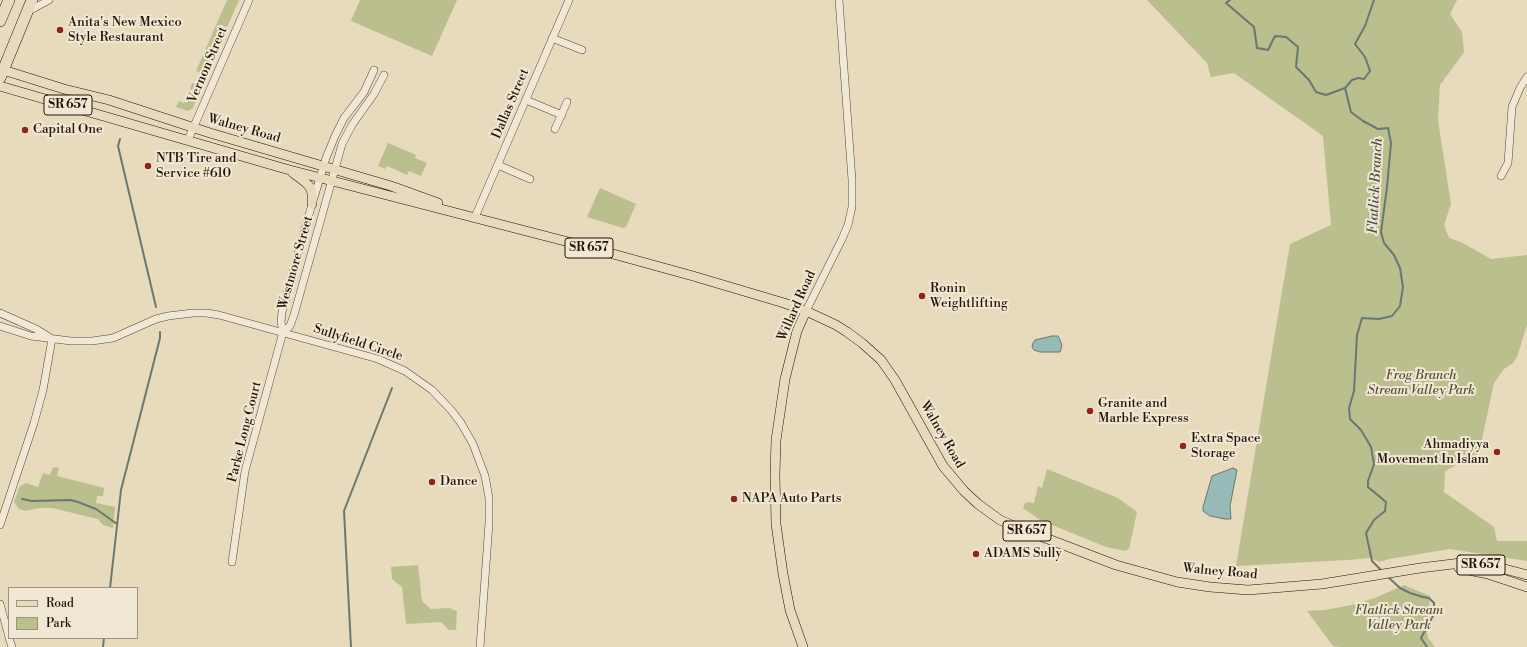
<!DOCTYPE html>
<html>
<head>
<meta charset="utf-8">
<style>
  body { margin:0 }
  #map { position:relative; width:1527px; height:647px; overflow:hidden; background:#e8dabd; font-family:"Libre Bodoni",serif }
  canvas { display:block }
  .legend { position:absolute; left:8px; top:587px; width:130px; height:52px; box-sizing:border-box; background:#f0e7d4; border:1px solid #9e9382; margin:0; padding:5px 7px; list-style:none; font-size:12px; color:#221507 }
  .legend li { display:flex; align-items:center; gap:8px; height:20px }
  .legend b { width:20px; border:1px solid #9e9382 }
</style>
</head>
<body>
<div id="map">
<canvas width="1527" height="647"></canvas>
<ul class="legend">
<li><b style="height:5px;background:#e8dabd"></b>Road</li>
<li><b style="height:11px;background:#bbbe8d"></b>Park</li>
</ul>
</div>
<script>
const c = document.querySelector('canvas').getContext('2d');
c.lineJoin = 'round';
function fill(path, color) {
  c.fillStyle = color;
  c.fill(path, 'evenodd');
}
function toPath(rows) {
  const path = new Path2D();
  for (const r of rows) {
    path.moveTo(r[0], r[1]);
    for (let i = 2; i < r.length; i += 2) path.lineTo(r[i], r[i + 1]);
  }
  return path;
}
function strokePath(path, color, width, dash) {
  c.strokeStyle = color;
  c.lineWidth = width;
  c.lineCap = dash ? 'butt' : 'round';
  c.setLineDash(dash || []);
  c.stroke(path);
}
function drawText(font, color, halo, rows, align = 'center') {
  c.font = font + ' "Libre Bodoni",serif';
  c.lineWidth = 4;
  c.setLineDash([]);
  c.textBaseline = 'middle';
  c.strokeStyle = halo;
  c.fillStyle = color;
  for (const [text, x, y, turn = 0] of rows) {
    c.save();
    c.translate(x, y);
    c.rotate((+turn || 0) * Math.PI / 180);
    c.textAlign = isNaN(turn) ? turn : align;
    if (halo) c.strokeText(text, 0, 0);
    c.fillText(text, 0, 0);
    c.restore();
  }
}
const green = toPath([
  [227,0,239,0,208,71,204,74,196,71],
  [360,0,457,0,432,56,351,21],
  [1147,0,1457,0,1450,14,1462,32,1464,52,1440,85,1438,120,1451,204,1444,225,1449,238,1461,242,1491,259,1527,255,1527,325,1517,357,1513,363,1504,369,1494,383,1479,453,1445,471,1444,492,1494,527,1497,541,1527,541,1527,561,1450,549,1389,559,1379,562,1371,558,1347,560,1236,566,1290,244,1331,225,1323,136,1234,73,1211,77,1207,63],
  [192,83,200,86,200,88,193,108,188,111,176,107,179,101,184,103],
  [388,143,416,155,415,158,427,163,421,176,409,171,407,175,387,166,385,169,378,166],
  [600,188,636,204,626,227,623,228,587,217],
  [53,467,59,468,57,476,104,488,103,496,97,496,96,503,115,507,113,528,103,525,98,519,52,508,39,508,26,511,19,509,14,502,20,486,26,483,38,487,43,473,50,475],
  [1047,469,1118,498,1137,512,1129,549,1125,551,1106,547,1040,520,1023,508,1025,503,1029,502,1034,503,1038,486,1042,488],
  [418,565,422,601,431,609,449,608,457,611,456,630,449,630,441,622,406,624,402,587,392,579,391,567],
  [1404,585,1430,596,1427,633,1428,638,1435,647,1339,647,1333,646,1307,611,1325,610,1351,605,1375,598]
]);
const water = toPath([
  [1052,336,1058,336,1060,340,1062,346,1060,352,1040,352,1034,350,1032,347,1033,343,1035,340,1052,336],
  [1233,468,1237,470,1230,506,1231,519,1225,519,1210,516,1203,511,1203,507,1212,476,1233,468]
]);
const stream = toPath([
  [1230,0,1226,3,1254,27,1257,48,1268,50,1275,36,1286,37,1298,47,1296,67,1309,80,1316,92,1326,95,1345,88,1351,112,1363,121,1378,129,1388,128,1391,143,1387,187,1381,232,1384,243,1394,255,1400,268,1403,287,1400,306,1392,316,1379,319,1362,318,1357,335,1354,391,1349,408,1350,419,1361,430,1371,447,1374,464,1368,481,1368,487,1386,502,1385,511,1374,520,1366,533,1372,561,1382,571],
  [1345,88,1352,80,1358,78,1364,79,1370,71,1365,57,1355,44,1365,26,1374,0],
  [120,139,118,146,156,307],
  [22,499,32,501,70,500,78,502,96,509,117,524],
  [1388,577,1400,588,1410,593,1423,597,1429,598,1434,603,1434,614,1421,638,1427,647],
  [110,588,121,490,160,338,160,332],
  [103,647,104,638],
  [351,647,344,511,392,388]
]);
const minor = toPath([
  [27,12,49,0],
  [552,38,582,50],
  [526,100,562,115],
  [555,129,567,102],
  [188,140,249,0],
  [498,165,530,179],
  [1501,176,1508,163,1512,107,1520,88,1527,77],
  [475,217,569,0],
  [806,311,842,239,848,225,852,207,852,180,839,0],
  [0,313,36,329,49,337],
  [0,326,31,336,71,341,92,341,113,338,156,319,168,316,193,313,206,313,219,315,378,359,405,371,432,390,451,410,461,423,473,444,485,476,489,498,489,523,480,647],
  [283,332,290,326,294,315,342,144,352,125,374,94,384,75],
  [0,525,34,423,43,390,52,339],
  [232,562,245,471,283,332,281,322,282,312,312,204,326,158,335,136,344,118,364,92,374,70],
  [0,604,9,637],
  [9,638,12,647]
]);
const major = toPath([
  [0,69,64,89,109,100,210,133,391,186,438,203],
  [0,86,286,169,584,246,693,276,784,303,806,311,836,325,847,332,862,343,881,360,895,380,943,466,964,491,978,504,1000,520,1014,526,1116,565,1177,582,1210,587,1248,590,1322,584,1420,568,1461,563,1493,566,1527,575],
  [293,173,305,182,310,187,312,193,312,204],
  [1459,568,1488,574,1527,587],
  [803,647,790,610,783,574,776,524,775,475,776,440,785,379,797,331,806,311]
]);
const highway = toPath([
  [0,21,9,0],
  [0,78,32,0]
]);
const markers = [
  [60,30,4,"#8f2418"],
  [25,130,4,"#8f2418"],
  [148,166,4,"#8f2418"],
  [922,296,4,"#8f2418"],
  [1090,411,4,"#8f2418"],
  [1183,446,4,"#8f2418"],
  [1497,452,4,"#8f2418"],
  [432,482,4,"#8f2418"],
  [734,499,4,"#8f2418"],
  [976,554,4,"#8f2418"]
];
const shields = [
  [68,105,48],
  [589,248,48],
  [1027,531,48],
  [1481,565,48]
];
const shieldNames = [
  ["SR 657",68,105],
  ["SR 657",589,248],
  ["SR 657",1027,531],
  ["SR 657",1481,565]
];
const poiNames = [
  ["Anita's New Mexico",68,23],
  ["Style Restaurant",68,38],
  ["Capital One",33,130],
  ["NTB Tire and",156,159],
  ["Service #610",156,174],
  ["Ronin",930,289],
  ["Weightlifting",930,304],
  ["Granite and",1098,404],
  ["Marble Express",1098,419],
  ["Extra Space",1191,439],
  ["Storage",1191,454],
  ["Ahmadiyya",1489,445,"right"],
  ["Movement In Islam",1489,460,"right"],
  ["Dance",440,482],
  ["NAPA Auto Parts",742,499],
  ["ADAMS Sully",984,554]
];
const streetNames = [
  ["Vernon Street",208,65,-67],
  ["Dallas Street",511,104,-67],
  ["Walney Road",244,129,16],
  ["Westmore Street",296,263,-74],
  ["Willard Road",797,306,-66],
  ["Sullyfield Circle",358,343,18],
  ["Parke Long Court",245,432,-76],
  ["Walney Road",942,435,60],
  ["Walney Road",1220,572,5]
];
const parkNames = [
  ["Frog Branch",1421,376],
  ["Stream Valley Park",1421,391],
  ["Flatlick Stream",1399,611],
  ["Valley Park",1399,626]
];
const waterNames = [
  ["Flatlick Branch",1376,186,-87]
];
fill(green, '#bbbe8d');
fill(water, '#98bab7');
strokePath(water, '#697871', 1);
strokePath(stream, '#697871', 2);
strokePath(minor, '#544634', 8);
strokePath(major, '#221507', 10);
strokePath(highway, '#221507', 12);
strokePath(minor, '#f0e7d4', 7);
strokePath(major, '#e8dabd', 9);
strokePath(highway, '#e8dabd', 11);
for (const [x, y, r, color] of markers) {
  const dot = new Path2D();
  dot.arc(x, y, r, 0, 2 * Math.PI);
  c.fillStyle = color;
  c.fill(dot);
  strokePath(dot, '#f0e7d4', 1.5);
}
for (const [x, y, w] of shields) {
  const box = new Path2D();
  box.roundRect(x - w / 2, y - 10, w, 20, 3);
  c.fillStyle = '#f0e7d4';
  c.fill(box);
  strokePath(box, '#221507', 1);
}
drawText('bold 12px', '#221507', null, shieldNames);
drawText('13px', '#221507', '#f0e7d4', poiNames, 'left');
drawText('13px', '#221507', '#f0e7d4', streetNames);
drawText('italic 13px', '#585036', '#f0e7d4', parkNames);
drawText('italic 14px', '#4b4f45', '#f0e7d4', waterNames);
</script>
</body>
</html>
